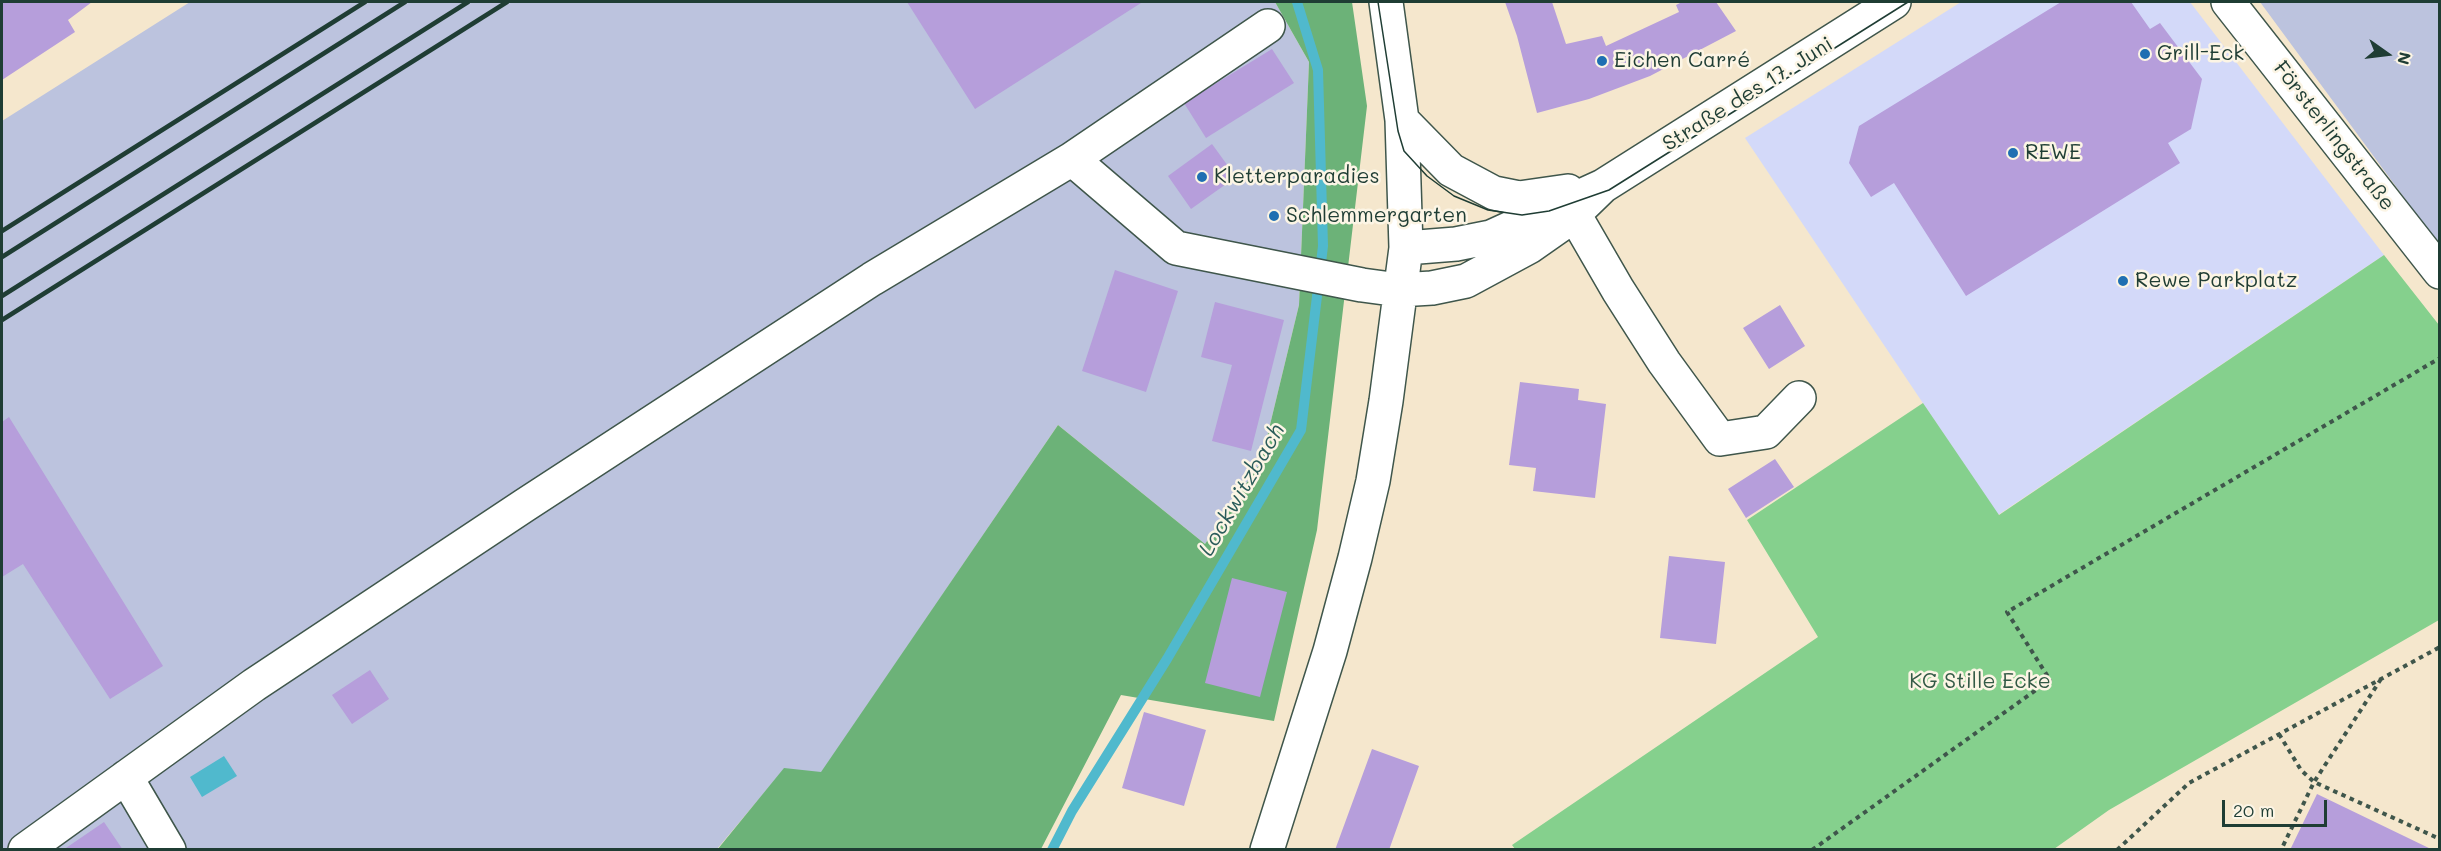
<!DOCTYPE html>
<html>
<head>
<meta charset="utf-8">
<style>
  body { margin:0 }
  #map { position:relative; width:2441px; height:851px; overflow:hidden; background:#f5e7cd; font-family:Mali,sans-serif }
  canvas { display:block }
  .frame { position:absolute; inset:0; border:3px solid #1f3d34; pointer-events:none }
  .north { position:absolute; left:2357px; top:24px; width:60px; height:60px; -webkit-text-stroke:4px #fcf5e5; paint-order:stroke; rotate:104deg; font-size:16px; font-weight:700; line-height:24px; text-align:center; color:#1f3d34 }
  .north::after { content:''; display:block; margin:auto; width:21px; height:27px; background:#1f3d34; clip-path:polygon(50% 0,100% 100%,50% 72%,0 100%) }
  .scale { position:absolute; left:2222px; top:800px; width:105px; height:27px; box-sizing:border-box; border:3px solid #1f3d34; border-top:0; padding-left:8px; font-size:18px; line-height:21px; white-space:nowrap; color:#1f3d34; -webkit-text-stroke:4px #fcf5e5; paint-order:stroke }
</style>
</head>
<body>
<div id="map">
<canvas width="2441" height="851"></canvas>
<div class="frame"></div>
<div class="north">N</div>
<div class="scale">20 m</div>
</div>
<script>
const c = document.querySelector('canvas').getContext('2d');
c.lineJoin = 'round';
function fill(path, color) {
  c.fillStyle = color;
  c.fill(path, 'evenodd');
}
function toPath(rows) {
  const path = new Path2D();
  for (const r of rows) {
    path.moveTo(r[0], r[1]);
    for (let i = 2; i < r.length; i += 2) path.lineTo(r[i], r[i + 1]);
  }
  return path;
}
function strokePath(path, color, width, dash) {
  c.strokeStyle = color;
  c.lineWidth = width;
  c.lineCap = dash ? 'butt' : 'round';
  c.setLineDash(dash || []);
  c.stroke(path);
}
function drawText(font, color, halo, rows, align = 'center') {
  c.font = font + ' Mali,sans-serif';
  c.lineWidth = 5;
  c.setLineDash([]);
  c.textBaseline = 'middle';
  c.strokeStyle = halo;
  c.fillStyle = color;
  for (const [text, x, y, turn = 0] of rows) {
    c.save();
    c.translate(x, y);
    c.rotate((+turn || 0) * Math.PI / 180);
    c.textAlign = isNaN(turn) ? turn : align;
    if (halo) c.strokeText(text, 0, 0);
    c.fillText(text, 0, 0);
    c.restore();
  }
}
const built = toPath([
  [1961,2,2190,2,2384,255,1998,515,1745,138]
]);
const industrial = toPath([
  [190,2,1275,2,1309,62,1299,305,1261,462,1205,544,1058,425,821,773,784,769,717,849,2,850,2,121],
  [2260,2,2439,2,2439,245]
]);
const green = toPath([
  [2384,255,2439,325,2439,620,2109,810,2054,849,1515,849,1512,845,1818,637,1747,520,1923,403,1999,515]
]);
const forest = toPath([
  [1275,2,1352,2,1367,106,1317,530,1274,721,1121,695,1041,849,717,850,784,768,821,772,1058,425,1205,544,1261,462,1299,305,1309,62]
]);
const water = toPath([
  [224,756,237,776,202,797,190,777]
]);
const stream = toPath([
  [1052,850,1072,811,1167,659,1301,430,1323,246,1318,70,1297,2]
]);
const building = toPath([
  [2,2,92,2,68,20,75,32,2,80],
  [907,2,1140,2,1141,3,975,109],
  [1505,2,1552,2,1566,44,1602,36,1606,46,1679,12,1676,5,1682,2,1716,2,1736,31,1650,76,1589,99,1537,113,1517,36],
  [2061,2,2131,2,2150,29,2160,23,2202,79,2191,129,2168,143,2180,163,1966,296,1894,183,1871,197,1849,163,1859,126],
  [1272,49,1294,83,1206,138,1184,103],
  [1212,144,1236,177,1191,209,1168,176],
  [1115,270,1178,291,1146,392,1082,371],
  [1215,302,1284,320,1251,451,1212,441,1232,365,1201,357],
  [1780,305,1805,346,1769,369,1743,328],
  [1520,382,1579,389,1578,400,1606,404,1595,498,1533,491,1536,468,1509,465],
  [9,417,163,666,110,699,23,564,2,577,2,422],
  [1775,459,1794,487,1746,518,1728,489],
  [1669,556,1725,562,1716,644,1660,638],
  [1232,578,1287,592,1260,697,1205,683],
  [370,670,389,699,352,724,332,695],
  [1144,712,1206,730,1184,806,1122,788],
  [1372,749,1419,766,1389,850,1335,850],
  [2317,794,2433,850,2290,850],
  [104,822,123,850,63,850]
]);
const path = toPath([
  [2381,679,2314,782,2440,839],
  [2279,734,2301,770,2314,782,2281,850],
  [1812,850,2050,680,2007,612,2440,358],
  [2117,850,2189,783,2440,647]
]);
const minor = toPath([
  [2228,2,2440,272],
  [1402,120,1451,170,1494,193,1519,198,1568,191],
  [1072,159,1268,26],
  [1574,214,1618,290,1664,362,1720,439,1766,432,1799,398],
  [1406,248,1456,244,1491,237,1603,186,1894,2],
  [126,777,169,850],
  [25,850,254,685,525,505,872,279,1072,159,1176,248,1362,285,1399,290,1432,288,1466,281,1529,247,1569,219,1603,186],
  [1267,850,1330,651,1355,558,1373,481,1386,401,1406,248,1402,120,1386,2]
]);
const tram = toPath([
  [1378,2,1398,131,1404,151,1427,176,1454,196,1488,210,1522,215,1549,211,1609,190,1908,2]
]);
const rail = toPath([
  [2,231,365,2],
  [2,257,405,2],
  [2,296,468,2],
  [2,320,507,2]
]);
const markers = [
  [2145,54,6,"#1f6fb2"],
  [1602,61,6,"#1f6fb2"],
  [2013,153,6,"#1f6fb2"],
  [1202,177,6,"#1f6fb2"],
  [1274,216,6,"#1f6fb2"],
  [2123,281,6,"#1f6fb2"]
];
const poiNames = [
  ["Grill-Eck",2157,54],
  ["Eichen Carré",1614,61],
  ["REWE",2025,153],
  ["Kletterparadies",1214,177],
  ["Schlemmergarten",1286,216],
  ["Rewe Parkplatz",2135,281]
];
const streetNames = [
  ["Straße des 17. Juni",1748,94,-32],
  ["Försterlingstraße",2334,136,52]
];
const parkNames = [
  ["KG Stille Ecke",1980,682]
];
const waterNames = [
  ["Lockwitzbach",1242,490,-60]
];
fill(built, '#d3d9f9');
fill(industrial, '#bcc3de');
fill(green, '#85d08d');
fill(forest, '#6cb278');
fill(water, '#50b9cd');
strokePath(stream, '#50b9cd', 10);
fill(building, '#b69edb');
strokePath(minor, '#3f564b', 36);
strokePath(path, '#3f564b', 4, [4.5, 4.5]);
strokePath(minor, '#fff', 33);
strokePath(tram, '#1f3d34', 1.5);
strokePath(rail, '#1f3d34', 4.5);
for (const [x, y, r, color] of markers) {
  const dot = new Path2D();
  dot.arc(x, y, r, 0, 2 * Math.PI);
  c.fillStyle = color;
  c.fill(dot);
  strokePath(dot, '#fcf5e5', 2);
}
drawText('21px', '#1f3d34', '#fcf5e5', poiNames, 'left');
drawText('21px', '#1f3d34', '#fcf5e5', streetNames);
drawText('21px', '#335a46', '#fcf5e5', parkNames);
drawText('italic 22px', '#2b5c5a', '#fcf5e5', waterNames);
</script>
</body>
</html>
